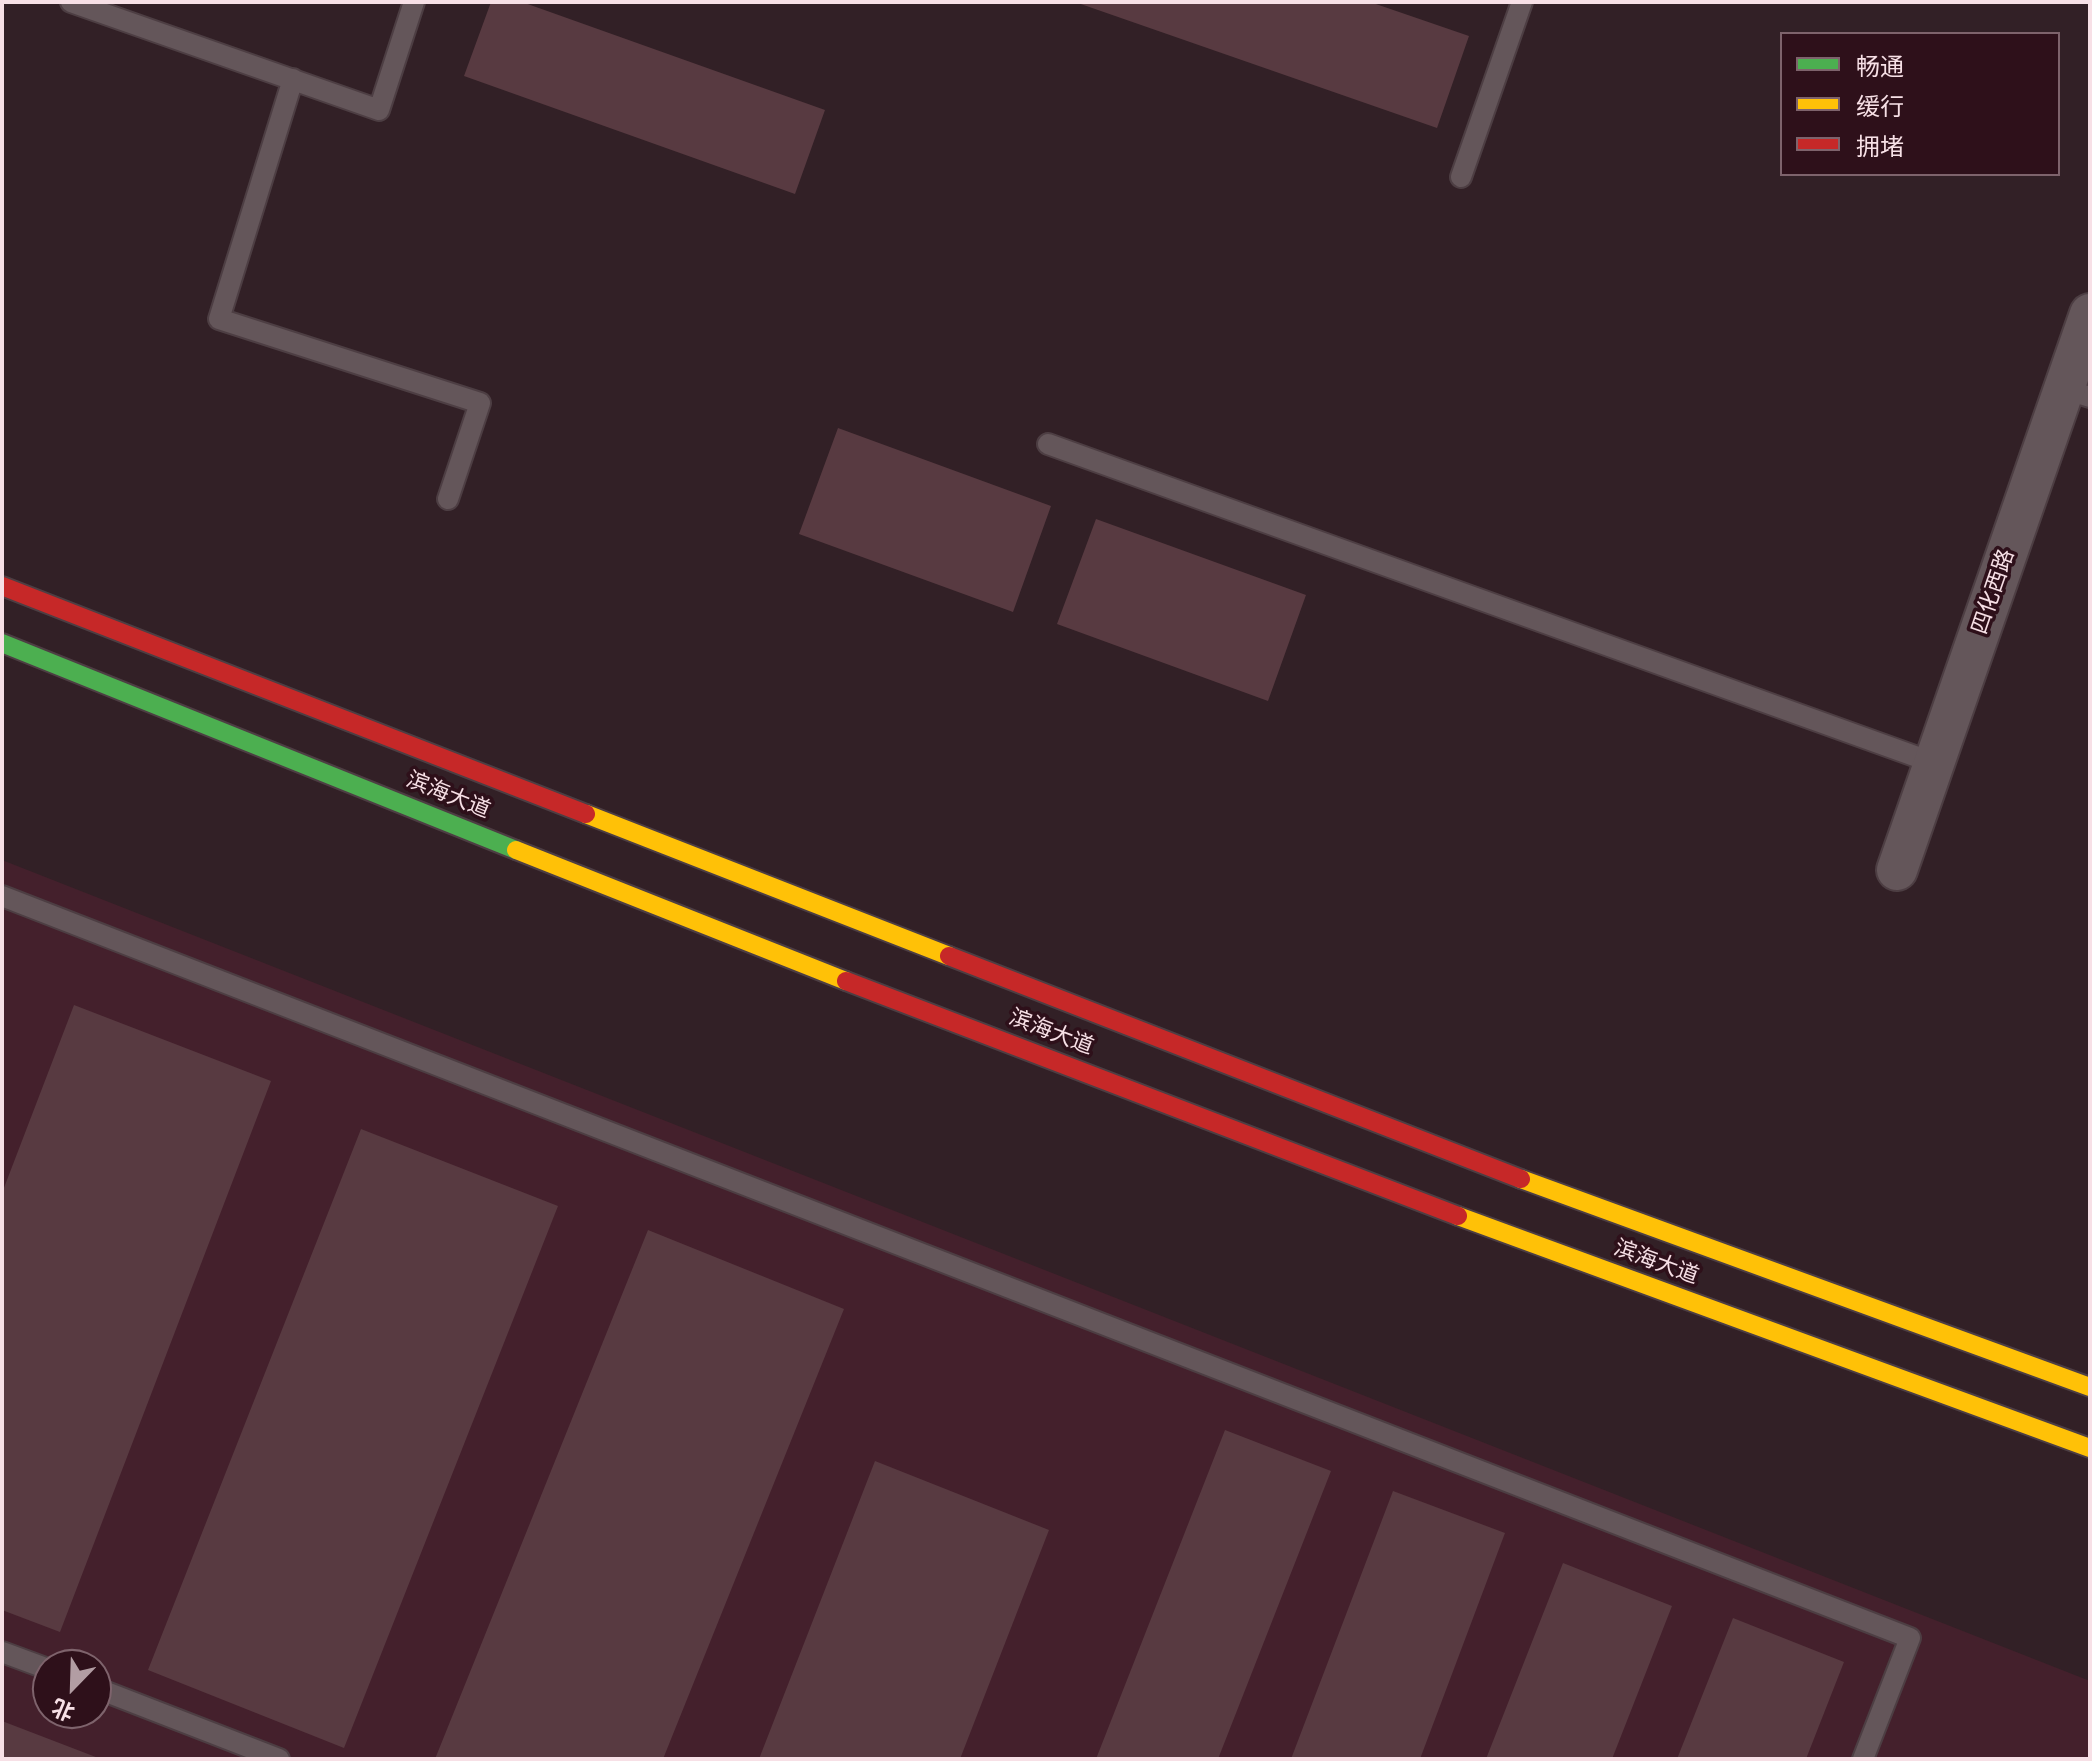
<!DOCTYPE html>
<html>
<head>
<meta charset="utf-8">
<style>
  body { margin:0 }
  #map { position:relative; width:2092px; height:1761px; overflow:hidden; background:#322026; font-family:"DM Sans","Noto Sans SC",sans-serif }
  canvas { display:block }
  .frame { position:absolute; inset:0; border:4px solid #f7e0e6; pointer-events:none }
  .legend { position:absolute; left:1780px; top:32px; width:280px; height:144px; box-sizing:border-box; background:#2e101a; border:2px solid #7e636c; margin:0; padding:10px 14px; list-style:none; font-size:24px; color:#f7e0e6 }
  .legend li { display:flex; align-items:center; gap:16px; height:40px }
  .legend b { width:40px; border:2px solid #7e636c }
  .north { position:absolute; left:32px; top:1649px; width:80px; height:80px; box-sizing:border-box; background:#2e101a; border:2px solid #7e636c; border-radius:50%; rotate:203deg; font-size:22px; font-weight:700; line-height:32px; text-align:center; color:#f7e0e6 }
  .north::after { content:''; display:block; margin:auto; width:28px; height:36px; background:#b29da3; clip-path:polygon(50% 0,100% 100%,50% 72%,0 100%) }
</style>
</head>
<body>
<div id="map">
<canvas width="2092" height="1761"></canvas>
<div class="frame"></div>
<ul class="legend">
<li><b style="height:10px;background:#4caf50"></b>畅通</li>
<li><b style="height:10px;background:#ffc107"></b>缓行</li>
<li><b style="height:10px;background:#c62828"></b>拥堵</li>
</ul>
<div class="north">北</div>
</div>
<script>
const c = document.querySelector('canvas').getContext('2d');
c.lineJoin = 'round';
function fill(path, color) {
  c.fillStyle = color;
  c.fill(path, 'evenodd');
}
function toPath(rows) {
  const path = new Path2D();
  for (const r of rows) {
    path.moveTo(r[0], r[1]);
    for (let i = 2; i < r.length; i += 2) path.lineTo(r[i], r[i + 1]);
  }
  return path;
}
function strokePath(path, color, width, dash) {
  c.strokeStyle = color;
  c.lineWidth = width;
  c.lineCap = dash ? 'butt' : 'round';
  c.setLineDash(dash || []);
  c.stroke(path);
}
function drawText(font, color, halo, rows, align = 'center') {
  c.font = font + ' "DM Sans","Noto Sans SC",sans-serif';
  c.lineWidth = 7;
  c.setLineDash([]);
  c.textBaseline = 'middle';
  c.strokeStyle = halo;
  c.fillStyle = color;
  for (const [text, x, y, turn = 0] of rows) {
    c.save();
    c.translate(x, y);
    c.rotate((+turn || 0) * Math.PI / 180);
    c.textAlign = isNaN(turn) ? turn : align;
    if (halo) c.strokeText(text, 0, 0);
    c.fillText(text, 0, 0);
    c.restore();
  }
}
const built = toPath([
  [2,860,2090,1681,2090,1759,2,1759],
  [48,1665,96,1665,96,1713,48,1713]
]);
const building = toPath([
  [491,2,522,2,825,110,795,194,464,76],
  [1075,2,1370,2,1469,36,1437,128],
  [838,428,1051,506,1013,612,799,534],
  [1096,519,1306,595,1268,701,1057,624],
  [74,1005,271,1081,60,1632,2,1610,2,1193],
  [361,1129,558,1206,344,1748,148,1670],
  [648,1230,844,1309,663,1759,435,1759],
  [1225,1430,1331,1471,1218,1759,1096,1759],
  [875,1461,1049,1530,960,1759,759,1759],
  [1393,1491,1505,1533,1420,1759,1291,1759],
  [1563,1563,1672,1606,1612,1759,1486,1759],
  [1733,1618,1844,1662,1806,1759,1677,1759],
  [2,1721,101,1759,2,1759]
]);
const lane = toPath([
  [71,2,379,110,414,2],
  [293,79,219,319,480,403,448,499],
  [1461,177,1522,2],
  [2064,389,2090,397],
  [1048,444,1934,763],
  [2,896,1910,1638,1863,1759],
  [2,1652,48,1669],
  [96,1688,279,1759]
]);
const street = toPath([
  [1897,870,2090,314]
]);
const fast = toPath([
  [2,643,516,850]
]);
const slow = toPath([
  [586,814,949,956],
  [516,850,846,981],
  [1521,1179,2090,1387],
  [1458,1216,2090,1448]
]);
const jam = toPath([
  [2,586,586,814],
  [949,956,1521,1179],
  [846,981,1458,1216]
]);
const streetNames = [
  ["四化西路",1994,592,-71],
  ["滨海大道",448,796,22],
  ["滨海大道",1051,1033,21],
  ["滨海大道",1656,1263,20]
];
fill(built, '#44202c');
fill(building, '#583a41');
strokePath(lane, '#4d3e43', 24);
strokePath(street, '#4d3e43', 44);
strokePath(fast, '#4d3e43', 22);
strokePath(slow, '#4d3e43', 22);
strokePath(jam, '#4d3e43', 22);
strokePath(lane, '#64565a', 20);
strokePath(street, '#64565a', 40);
strokePath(fast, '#4caf50', 18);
strokePath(slow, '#ffc107', 18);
strokePath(jam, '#c62828', 18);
drawText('22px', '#f7e0e6', '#2e101a', streetNames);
</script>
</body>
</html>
